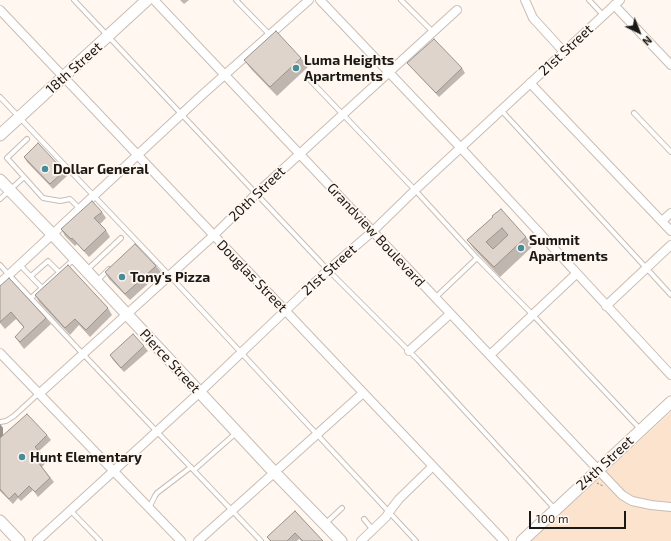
<!DOCTYPE html>
<html>
<head>
<meta charset="utf-8">
<style>
  body { margin:0 }
  #map { position:relative; width:671px; height:541px; overflow:hidden; background:#fff7f0; font-family:"Exo 2",sans-serif }
  canvas { display:block }
  .north { position:absolute; left:619px; top:12px; width:40px; height:40px; -webkit-text-stroke:3px #fff7f0; paint-order:stroke; rotate:137deg; font-size:11px; font-weight:700; line-height:16px; text-align:center; color:#1b1815 }
  .north::after { content:''; display:block; margin:auto; width:14px; height:18px; background:#1b1815; clip-path:polygon(50% 0,100% 100%,50% 72%,0 100%) }
  .scale { position:absolute; left:529px; top:511px; width:97px; height:18px; box-sizing:border-box; border:2px solid #1b1815; border-top:0; padding-left:5px; font-size:12px; line-height:14px; white-space:nowrap; color:#1b1815; -webkit-text-stroke:3px #fff7f0; paint-order:stroke }
</style>
</head>
<body>
<div id="map">
<canvas width="671" height="541"></canvas>
<div class="north">N</div>
<div class="scale">100 m</div>
</div>
<script>
const c = document.querySelector('canvas').getContext('2d');
c.lineJoin = 'round';
function fill(path, color) {
  c.fillStyle = color;
  c.fill(path, 'evenodd');
}
function toPath(rows) {
  const path = new Path2D();
  for (const r of rows) {
    path.moveTo(r[0], r[1]);
    for (let i = 2; i < r.length; i += 2) path.lineTo(r[i], r[i + 1]);
  }
  return path;
}
function strokePath(path, color, width, dash) {
  c.strokeStyle = color;
  c.lineWidth = width;
  c.lineCap = dash ? 'butt' : 'round';
  c.setLineDash(dash || []);
  c.stroke(path);
}
function drawText(font, color, halo, rows, align = 'center') {
  c.font = font + ' "Exo 2",sans-serif';
  c.lineWidth = 3.5;
  c.setLineDash([]);
  c.textBaseline = 'middle';
  c.strokeStyle = halo;
  c.fillStyle = color;
  for (const [text, x, y, turn = 0] of rows) {
    c.save();
    c.translate(x, y);
    c.rotate((+turn || 0) * Math.PI / 180);
    c.textAlign = isNaN(turn) ? turn : align;
    if (halo) c.strokeText(text, 0, 0);
    c.fillText(text, 0, 0);
    c.restore();
  }
}
const green = toPath([
  [671,412,671,541,530,541]
]);
const path = toPath([
  [597,483,603,486]
]);
const lane = toPath([
  [74,0,328,270,418,360,554,508],
  [236,0,269,34],
  [401,0,433,32],
  [589,0,603,15],
  [310,80,415,190,477,258,533,315,640,429],
  [0,97,169,275,416,541],
  [501,110,671,295],
  [634,113,671,152],
  [27,139,7,158,43,198,60,201,70,199,80,209],
  [0,199,24,177],
  [0,265,83,354,261,541],
  [20,265,42,288],
  [87,270,121,238],
  [31,276,48,261,59,272],
  [97,281,109,269],
  [31,298,73,260],
  [435,298,477,258],
  [0,422,6,421,14,416,39,393],
  [194,470,236,433],
  [149,508,155,496,157,493,191,467],
  [70,510,100,541],
  [364,519,373,530],
  [325,524,342,508]
]);
const street = toPath([
  [154,0,622,495,632,501,651,505,671,507],
  [320,0,461,148,671,375],
  [525,0,533,18,564,52],
  [614,5,671,65],
  [0,10,504,541],
  [530,83,671,231],
  [662,221,671,213],
  [0,283,202,95,309,0],
  [606,306,671,245],
  [409,351,450,314],
  [0,353,181,541],
  [490,355,576,274],
  [40,393,213,236,257,193,457,10],
  [37,541,200,392,328,270,373,231,415,190,620,0],
  [198,541,363,393],
  [361,541,386,517,389,512,399,499,433,466]
]);
const secondary = toPath([
  [0,135,147,0],
  [0,180,53,235,274,472,341,541],
  [0,521,19,541],
  [522,541,671,402]
]);
const wall = toPath([
  [180,0,189,0,184,4],
  [301,58,308,67,277,96,251,69,244,60],
  [407,63,462,68,465,73,439,97,411,67],
  [24,157,64,171,67,176,53,189,27,162],
  [102,212,106,218,100,224,106,230,110,237,89,257,77,244,75,246,65,236,61,229],
  [493,217,526,237,533,246,500,277,474,249,467,240],
  [156,266,161,272,130,300,109,279,105,272],
  [0,286,46,318,51,324,24,349,15,337,24,328,16,319,5,329,0,323],
  [35,295,108,308,112,315,90,337,79,325,70,335,39,302],
  [144,346,148,351,124,372,113,360,110,355],
  [0,424,3,428,3,436,47,435,51,440,39,451,47,461,42,467,54,482,38,497,33,490,21,501,18,498,13,504,0,491],
  [295,511,323,541,301,541,299,539,297,541,270,541,267,537]
]);
const shadedWall = toPath([
  [0,424,3,428,3,444,0,440]
]);
const building = toPath([
  [276,31,301,58,270,87,244,60,276,31],
  [434,39,462,68,436,93,407,63,434,39],
  [38,143,64,171,50,184,24,157,38,143],
  [92,201,102,212,94,218,106,230,84,251,72,238,71,239,61,229,92,201],
  [501,209,526,237,494,267,467,240,493,217,492,216,501,209],
  [502,228,508,235,493,249,486,242,502,228],
  [135,244,156,266,125,294,105,272,135,244],
  [68,265,108,308,86,330,75,319,65,328,35,295,68,265],
  [9,278,46,318,20,342,15,337,24,327,11,312,0,322,0,286,9,278],
  [133,334,144,346,121,368,110,355,133,334],
  [27,414,47,435,35,447,44,457,38,462,50,478,35,492,29,486,18,497,15,493,9,499,0,489,0,438,27,414],
  [295,511,323,541,303,541,295,533,287,541,271,541,267,537,295,511]
]);
const markers = [
  [296,68,4,"#478c99"],
  [45,169,4,"#478c99"],
  [521,248,4,"#478c99"],
  [122,277,4,"#478c99"],
  [22,457,4,"#478c99"]
];
const streetNames = [
  ["21st Street",566,50,-43],
  ["18th Street",74,68,-42],
  ["20th Street",257,194,-44],
  ["Grandview Boulevard",376,235,47],
  ["21st Street",329,270,-42],
  ["Douglas Street",252,276,46],
  ["Pierce Street",170,361,47],
  ["24th Street",605,463,-43]
];
const poiNames = [
  ["Luma Heights",304,60],
  ["Apartments",304,76],
  ["Dollar General",53,169],
  ["Summit",529,240],
  ["Apartments",529,256],
  ["Tony's Pizza",130,277],
  ["Hunt Elementary",30,457]
];
fill(green, '#fce3ce');
strokePath(lane, '#c7bdb5', 6);
strokePath(street, '#c7bdb5', 10);
strokePath(secondary, '#c7bdb5', 13);
strokePath(path, '#837d78', 1, [2, 2]);
strokePath(lane, '#fff', 4);
strokePath(street, '#fff', 8);
strokePath(secondary, '#fff', 11);
fill(wall, '#bfb6af');
fill(shadedWall, '#9b948e');
fill(building, '#ded4cb');
strokePath(building, '#9b948e', 1);
for (const [x, y, r, color] of markers) {
  const dot = new Path2D();
  dot.arc(x, y, r, 0, 2 * Math.PI);
  c.fillStyle = color;
  c.fill(dot);
  strokePath(dot, '#fff7f0', 1.5);
}
drawText('14px', '#1b1815', '#fff7f0', streetNames);
drawText('bold 14px', '#1b1815', '#fff7f0', poiNames, 'left');
</script>
</body>
</html>
